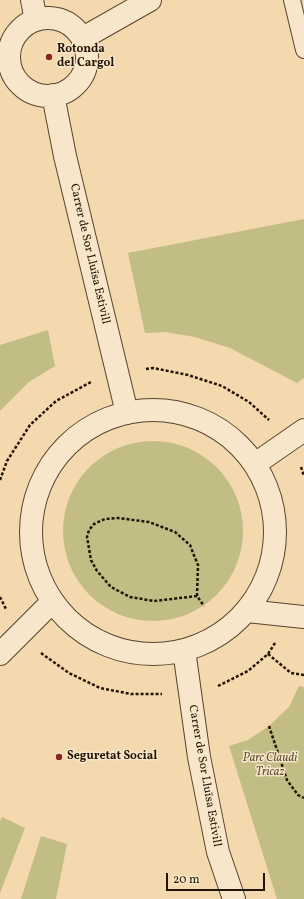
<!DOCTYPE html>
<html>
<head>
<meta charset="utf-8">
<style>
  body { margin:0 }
  #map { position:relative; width:304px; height:899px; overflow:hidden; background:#f4d8ae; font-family:Vollkorn,serif }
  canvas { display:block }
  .scale { position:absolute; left:166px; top:873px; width:99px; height:18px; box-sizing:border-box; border:2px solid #221402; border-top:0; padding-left:5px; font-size:12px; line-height:14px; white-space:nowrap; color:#221402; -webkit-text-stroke:3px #f8e6ca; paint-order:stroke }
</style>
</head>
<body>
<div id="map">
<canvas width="304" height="899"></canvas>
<div class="scale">20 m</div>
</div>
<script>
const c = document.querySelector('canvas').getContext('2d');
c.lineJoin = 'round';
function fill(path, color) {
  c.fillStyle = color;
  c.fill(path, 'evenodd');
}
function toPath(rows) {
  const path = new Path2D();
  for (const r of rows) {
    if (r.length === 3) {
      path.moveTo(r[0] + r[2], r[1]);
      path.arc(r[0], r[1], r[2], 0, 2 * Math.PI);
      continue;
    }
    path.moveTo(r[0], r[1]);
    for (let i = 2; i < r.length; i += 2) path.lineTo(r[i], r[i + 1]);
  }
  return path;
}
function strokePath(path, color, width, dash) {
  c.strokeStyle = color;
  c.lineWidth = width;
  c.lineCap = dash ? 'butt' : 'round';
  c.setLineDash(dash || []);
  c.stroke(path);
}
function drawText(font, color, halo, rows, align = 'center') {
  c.font = font + ' Vollkorn,serif';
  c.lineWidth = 3;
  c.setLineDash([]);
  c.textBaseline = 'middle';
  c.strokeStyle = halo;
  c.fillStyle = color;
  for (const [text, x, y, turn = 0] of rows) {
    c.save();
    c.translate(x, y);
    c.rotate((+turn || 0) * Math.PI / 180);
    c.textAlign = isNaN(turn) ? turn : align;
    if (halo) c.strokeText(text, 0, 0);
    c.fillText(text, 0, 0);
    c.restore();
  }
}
const green = toPath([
  [304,219,304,378,297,383,230,348,195,337,165,332,145,333,128,253],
  [48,330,55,366,29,382,0,411,0,345],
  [153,531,90],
  [299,686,304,687,304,899,277,899,229,746,248,740,269,726,289,707],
  [2,817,25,828,0,893,0,821],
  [41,836,67,844,56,899,21,899]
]);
const path = toPath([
  [146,369,153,368,188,375,222,386,249,402,269,420],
  [301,467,304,476],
  [0,480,7,461,30,425,56,401,91,382],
  [197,596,154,601,130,597,111,587,97,571,91,560,87,537,89,530,94,524,105,519,118,518,149,522,175,532,190,545,193,553,198,565,197,596,204,606],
  [0,597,6,609],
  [41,653,69,673,100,688,131,694,162,694],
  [268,654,291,673,304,675],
  [218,686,248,671,268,654,275,643],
  [269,726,287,780,298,795,304,798]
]);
const lane = toPath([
  [292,0,304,50]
]);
const street = toPath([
  [32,0,36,20],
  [48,57,39],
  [83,38,150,0],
  [53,95,65,156,127,413],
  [153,532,122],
  [255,464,304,430],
  [247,611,304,617],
  [184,650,199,757,218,852,234,899],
  [0,654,52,602]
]);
const markers = [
  [49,57,4,"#8f2418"],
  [59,757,4,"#8f2418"]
];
const poiNames = [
  ["Rotonda",57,50],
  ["del Cargol",57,64],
  ["Seguretat Social",67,757]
];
const streetNames = [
  ["Carrer de Sor Lluïsa Estivill",89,254,77],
  ["Carrer de Sor Lluïsa Estivill",204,776,80]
];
const parkNames = [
  ["Parc Claudi",270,759],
  ["Tricaz",270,773]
];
fill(green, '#c2bc85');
strokePath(lane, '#56452d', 18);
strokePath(street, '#56452d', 24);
strokePath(path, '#221402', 2.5, [3, 2]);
strokePath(lane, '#f8e6ca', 16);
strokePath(street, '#f8e6ca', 22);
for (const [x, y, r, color] of markers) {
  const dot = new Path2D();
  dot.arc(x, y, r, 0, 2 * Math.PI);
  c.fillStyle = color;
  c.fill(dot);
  strokePath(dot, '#f8e6ca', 1.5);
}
drawText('bold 12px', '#221402', '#f8e6ca', poiNames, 'left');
drawText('12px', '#221402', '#f8e6ca', streetNames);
drawText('italic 12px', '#5a4f30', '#f8e6ca', parkNames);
</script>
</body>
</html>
